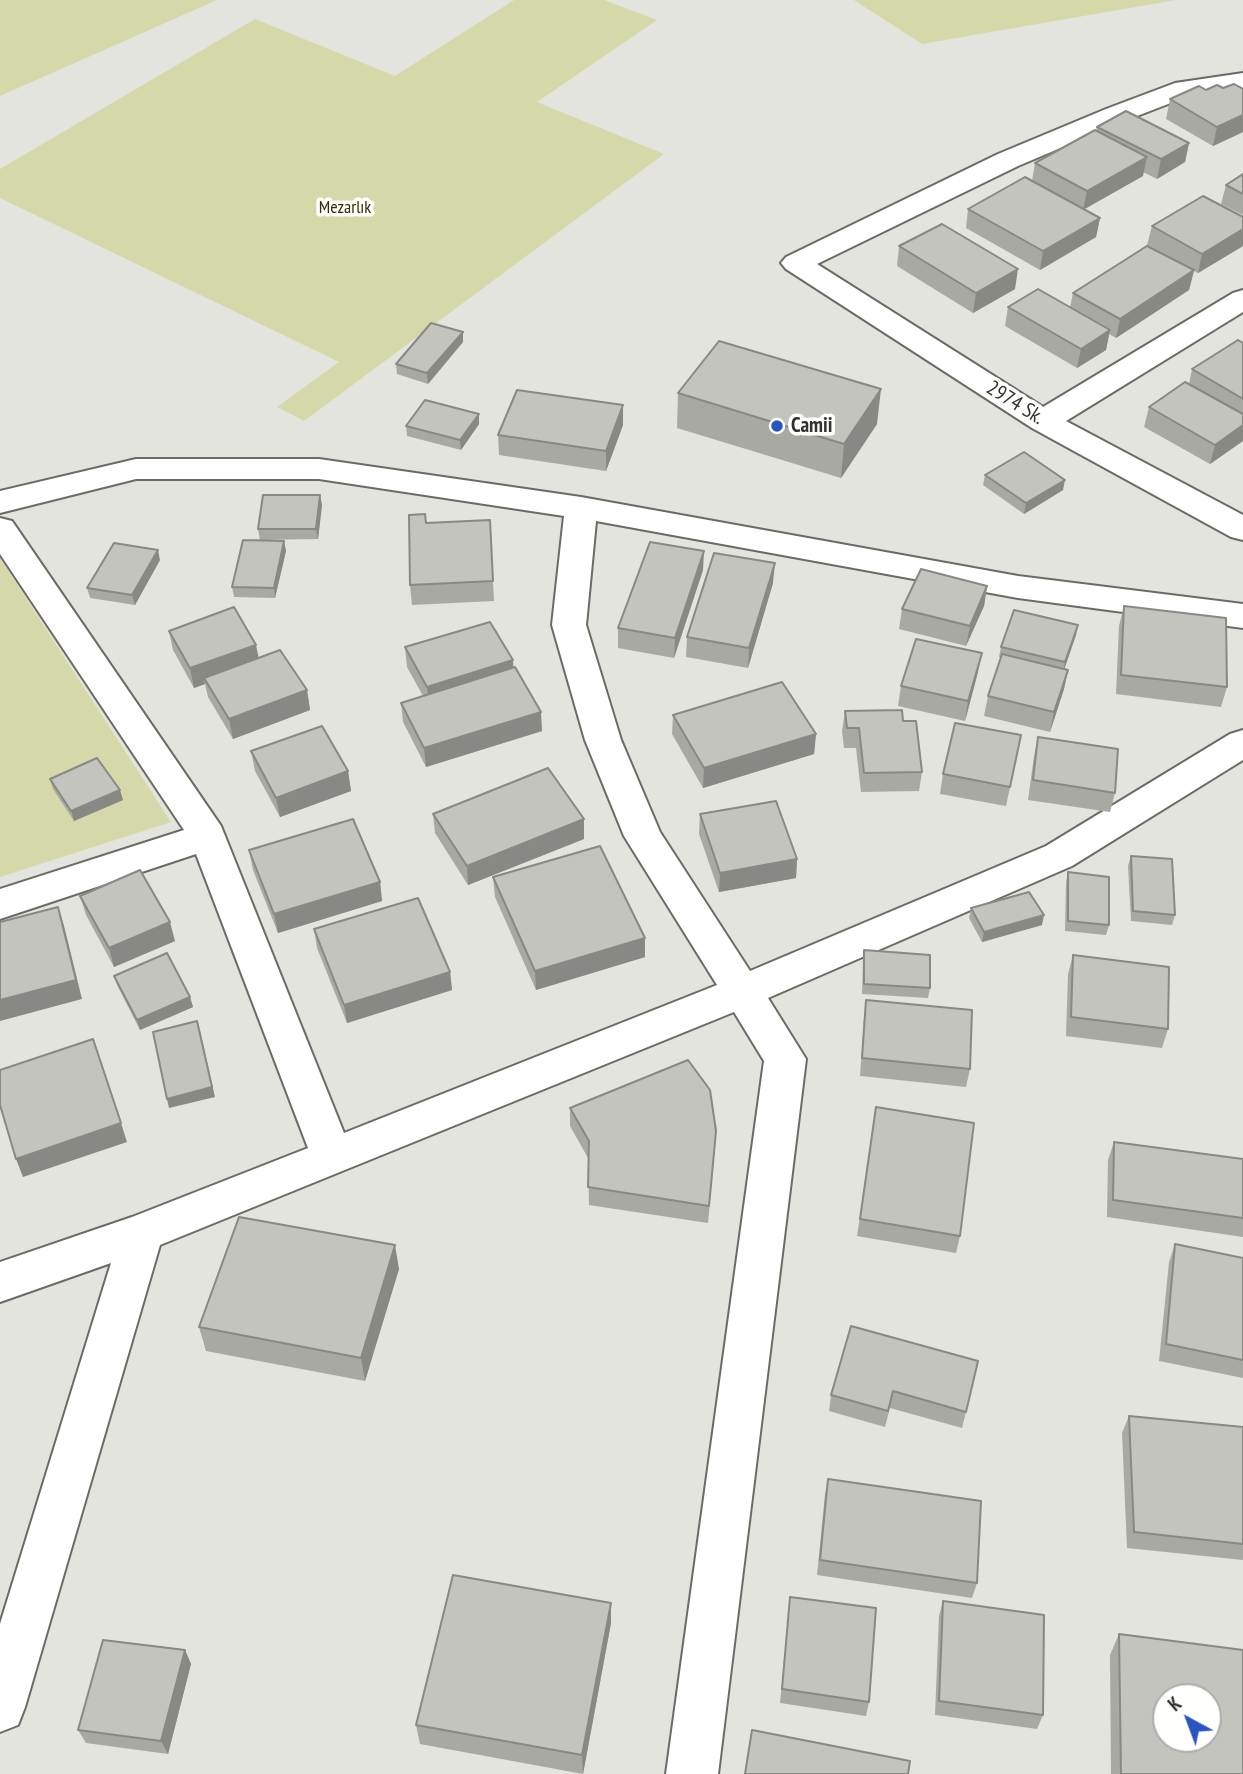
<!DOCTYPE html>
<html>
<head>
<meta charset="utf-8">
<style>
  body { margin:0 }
  #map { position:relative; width:1243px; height:1774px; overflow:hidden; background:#e3e4de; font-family:"PT Sans Narrow",sans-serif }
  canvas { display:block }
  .north { position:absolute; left:1152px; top:1683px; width:70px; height:70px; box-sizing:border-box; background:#fffffe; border:2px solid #adadac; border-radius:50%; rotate:319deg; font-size:19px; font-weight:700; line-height:28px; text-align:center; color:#323330 }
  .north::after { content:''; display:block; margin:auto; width:24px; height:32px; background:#2b54c3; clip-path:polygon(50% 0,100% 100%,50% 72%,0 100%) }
</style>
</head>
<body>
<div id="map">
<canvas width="1243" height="1774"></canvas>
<div class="north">K</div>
</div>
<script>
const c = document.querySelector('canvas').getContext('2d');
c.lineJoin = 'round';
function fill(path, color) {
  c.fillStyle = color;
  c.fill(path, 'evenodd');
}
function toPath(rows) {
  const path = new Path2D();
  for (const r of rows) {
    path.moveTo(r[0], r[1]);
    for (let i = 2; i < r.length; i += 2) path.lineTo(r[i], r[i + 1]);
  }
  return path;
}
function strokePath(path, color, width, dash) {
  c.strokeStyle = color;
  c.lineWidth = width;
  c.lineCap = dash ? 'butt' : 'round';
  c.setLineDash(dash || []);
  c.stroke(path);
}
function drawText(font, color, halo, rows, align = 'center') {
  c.font = font + ' "PT Sans Narrow",sans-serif';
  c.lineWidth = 7;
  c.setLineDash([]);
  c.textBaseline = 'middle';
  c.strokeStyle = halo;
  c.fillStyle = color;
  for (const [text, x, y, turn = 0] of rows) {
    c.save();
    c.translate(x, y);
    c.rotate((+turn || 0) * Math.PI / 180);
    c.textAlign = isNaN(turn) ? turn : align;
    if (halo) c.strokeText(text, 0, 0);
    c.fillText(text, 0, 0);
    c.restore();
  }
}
const green = toPath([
  [0,0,217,0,0,96],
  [514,0,604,0,657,20,537,102,664,154,304,421,277,407,339,362,0,198,0,169,255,19,395,76],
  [854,0,1176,0,922,44],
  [0,558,171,822,0,877]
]);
const minor = toPath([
  [1243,73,1243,89,1189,96,1124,121,1018,166,817,264,1043,407,1233,293,1243,290,1243,312,1066,421,1243,515,1243,540,1231,537,1032,428,786,269,781,263,786,257,998,154,1106,109,1175,83,1243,73],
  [136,459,319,459,581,497,1018,576,1243,604,1243,628,1018,598,596,521,586,625,621,740,660,832,750,971,1046,846,1230,734,1243,730,1243,760,1072,866,768,998,806,1059,718,1774,666,1774,764,1061,734,1012,160,1245,25,1707,18,1725,0,1732,0,1624,111,1263,0,1302,0,1262,132,1217,308,1148,196,854,0,919,0,889,184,830,0,554,0,518,12,521,221,826,344,1133,717,985,624,836,585,740,552,625,564,516,319,479,136,479,0,513,0,491,136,459]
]);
const wall = toPath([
  [1223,88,1243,89,1243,132,1213,146,1166,119,1170,99,1206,90],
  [1097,127,1189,143,1185,162,1157,179,1143,172,1143,176,1084,209,1100,218,1096,237,1040,270,966,228,968,209,1032,181,1035,163,1096,131],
  [1243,174,1243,215,1221,204,1226,185],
  [1243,217,1243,246,1198,273,1194,271,1189,290,1116,338,1109,334,1106,350,1077,368,1005,326,1008,307,1070,308,1073,293,1147,245,1152,226],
  [899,246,1015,289,973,313,897,266],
  [463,342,428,384,397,374,396,364],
  [1243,343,1243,441,1210,464,1144,427,1149,407,1189,384,1192,369],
  [678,393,877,424,841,478,677,428],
  [623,405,623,425,606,471,499,455,498,435],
  [479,424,461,450,407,436,406,426],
  [985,475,1063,490,1024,514,983,485],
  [320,495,322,505,318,539,260,540,258,529],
  [490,520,494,601,412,605,410,585,426,523],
  [284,541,286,551,275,598,234,597,232,587],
  [160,560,135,605,90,598,87,588],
  [703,570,674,658,618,648,618,628],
  [773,583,748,668,686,657,687,637],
  [987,586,984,606,966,646,899,629,902,609],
  [1124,606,1227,687,1221,707,1116,694,1119,626],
  [169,631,259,658,307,690,310,710,233,739,208,697,205,684,194,688,173,650],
  [1076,635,1064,669,1068,670,1064,689,1050,732,984,716,988,696,1001,658,999,657,1001,647],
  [405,647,513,660,513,668,542,731,426,767,403,722,401,703,423,696,407,667],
  [978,672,965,721,898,706,901,686],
  [845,711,903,721,922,772,919,791,861,792,856,748,844,748,842,731],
  [673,715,816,734,814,754,703,788,672,734],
  [1021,735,1006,806,940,794,943,774],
  [1038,737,1115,793,1110,812,1028,800,1034,756],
  [251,751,348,771,351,791,280,817,255,771],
  [50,779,123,800,74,821,53,789],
  [433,814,584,839,468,885,435,833],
  [700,814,797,859,796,878,719,892,699,834],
  [249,850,380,882,382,901,278,933,253,870],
  [1131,856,1175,915,1172,925,1131,921,1128,866],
  [1068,872,1109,925,1106,935,1065,931,1066,882],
  [493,877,645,938,645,957,536,990,495,897],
  [80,896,175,941,114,967,86,915],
  [971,908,1042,925,982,942,969,918],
  [314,929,450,972,452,990,347,1023,317,948],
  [864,950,930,988,928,998,862,994,863,960],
  [1073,955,1168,1029,1162,1048,1066,1036,1068,974],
  [114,976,190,997,193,1007,140,1030,117,985],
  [866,1000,970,1069,966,1087,860,1076,864,1018],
  [876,1107,960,1236,956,1253,857,1236],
  [570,1108,715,1149,708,1223,589,1205,588,1158,570,1126],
  [1114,1142,1243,1159,1243,1237,1107,1217,1108,1160],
  [1175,1244,1243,1258,1243,1378,1159,1361,1169,1262],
  [399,1269,365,1381,206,1351,199,1327],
  [851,1326,966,1412,962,1428,890,1408,885,1427,829,1411,831,1395],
  [1129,1416,1243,1427,1243,1560,1127,1548,1122,1433],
  [828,1479,977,1583,972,1598,817,1575,825,1494],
  [790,1597,869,1702,866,1716,780,1703],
  [943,1601,1043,1715,1037,1729,935,1715,939,1616],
  [611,1623,583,1774,420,1744,416,1725],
  [1119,1634,1243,1774,1111,1774,1110,1655],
  [185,1650,191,1664,168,1754,86,1743,78,1730]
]);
const shadedWall = toPath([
  [1243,115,1243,132,1213,146,1217,127],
  [1189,143,1185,162,1157,179,1161,159],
  [1147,157,1143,176,1083,210,1087,191],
  [1100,218,1096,237,1040,270,1043,251],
  [1243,229,1243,246,1198,273,1202,254],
  [1018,269,1015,289,973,313,976,293],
  [1194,270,1189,290,1116,338,1120,319],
  [1110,330,1106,350,1077,368,1081,349],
  [463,332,463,342,428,384,427,373],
  [881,389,877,424,841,478,844,444],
  [623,405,623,425,606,471,606,451],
  [479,414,479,424,461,450,460,440],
  [1243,425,1243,441,1210,464,1215,445],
  [1065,480,1063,490,1024,514,1026,503],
  [320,495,322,505,318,539,316,529],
  [284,541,286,551,275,598,274,588],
  [158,550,160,560,135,605,132,595],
  [704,551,703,570,674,658,675,638],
  [775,563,773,583,748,668,749,648],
  [987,586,984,606,966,646,970,626],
  [1078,625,1076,635,1063,673,1065,662],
  [256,645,260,664,204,678,205,684,194,688,190,668],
  [982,653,978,672,965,721,968,701],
  [513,660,514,680,429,706,427,687],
  [1068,670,1064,689,1050,732,1054,712],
  [307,690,310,710,233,739,229,719],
  [541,712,542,731,426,767,424,748],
  [816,734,814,754,703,788,704,768],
  [348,771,351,791,280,817,276,798],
  [120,790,123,800,74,821,71,811],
  [584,819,584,839,468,885,467,866],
  [797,859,796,878,719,892,720,873],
  [380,882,382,901,278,933,274,914],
  [58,907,64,926,82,999,0,1021,0,1000],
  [1044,915,1042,925,982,942,984,932],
  [170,922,175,941,114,967,109,948],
  [645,938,645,957,536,990,535,971],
  [450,972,452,990,347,1023,344,1005],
  [190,997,193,1007,140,1030,137,1020],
  [200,1031,215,1097,169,1108,167,1099],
  [121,1123,127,1142,23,1177,16,1159],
  [395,1245,399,1269,365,1381,361,1358],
  [611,1603,611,1623,583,1774,582,1755],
  [185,1650,191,1664,168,1754,161,1741]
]);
const building = toPath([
  [1234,84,1243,89,1243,115,1217,127,1170,99,1199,86,1206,90,1217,85,1223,88,1234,84],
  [1126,111,1189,143,1161,159,1097,127,1126,111],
  [1095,130,1147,157,1087,191,1035,163,1095,130],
  [1243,174,1243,194,1226,185,1243,174],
  [1025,177,1100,218,1043,251,968,209,1025,177],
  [1203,196,1243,217,1243,229,1202,254,1152,226,1203,196],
  [942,224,1018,269,976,293,899,246,942,224],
  [1147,246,1194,270,1120,319,1073,293,1147,246],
  [1038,289,1110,330,1081,349,1008,307,1038,289],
  [431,323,463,332,427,373,396,364,431,323],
  [1238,340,1243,343,1243,399,1192,369,1238,340],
  [719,341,881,389,844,444,678,393,719,341],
  [1185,382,1243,414,1243,425,1215,445,1149,407,1185,382],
  [517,390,623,405,606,451,498,435,517,390],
  [425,400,479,414,460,440,406,426,425,400],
  [1024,452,1065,480,1026,503,985,475,1024,452],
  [263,495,320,495,316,529,258,529,263,495],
  [425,514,426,523,490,520,493,581,410,585,409,515,425,514],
  [243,540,284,541,274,588,232,587,243,540],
  [650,542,704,551,675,638,618,628,650,542],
  [114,543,158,550,132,595,87,588,114,543],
  [714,553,775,563,749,648,687,637,714,553],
  [921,569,987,586,970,626,902,609,921,569],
  [1124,606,1226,618,1227,687,1121,675,1124,606],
  [234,607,256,645,190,668,169,631,234,607],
  [1014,610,1078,625,1065,662,1001,647,1014,610],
  [490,622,513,660,427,687,405,647,490,622],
  [916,639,982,653,968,701,901,686,916,639],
  [280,650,307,690,229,719,204,678,280,650],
  [1002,654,1068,670,1054,712,988,696,1002,654],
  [515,667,541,712,424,748,401,703,515,667],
  [782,682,816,734,704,768,673,715,782,682],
  [902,710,903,721,916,721,922,772,864,773,859,728,847,728,845,711,902,710],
  [955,723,1021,735,1010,787,943,774,955,723],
  [322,726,348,771,276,798,251,751,322,726],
  [1038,737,1118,749,1115,793,1033,780,1038,737],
  [97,758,120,790,71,811,50,779,97,758],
  [548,768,584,819,467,866,433,814,548,768],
  [776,801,797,859,720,873,700,814,776,801],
  [353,819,380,882,274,914,249,850,353,819],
  [600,846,645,938,535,971,493,877,600,846],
  [1131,856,1172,859,1175,915,1133,911,1131,856],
  [140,870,170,922,109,948,80,896,140,870],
  [1068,872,1109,877,1109,925,1068,921,1068,872],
  [1029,892,1044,915,984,932,971,908,1029,892],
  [418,898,450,972,344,1005,314,929,418,898],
  [58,907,76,980,0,1000,0,922,58,907],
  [864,950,930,955,930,988,864,984,864,950],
  [167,953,190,997,137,1020,114,976,167,953],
  [1073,955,1169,967,1168,1029,1071,1017,1073,955],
  [866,1000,972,1010,970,1069,862,1058,866,1000],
  [197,1021,212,1087,167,1099,153,1032,197,1021],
  [93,1039,121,1123,16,1159,0,1105,0,1070,93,1039],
  [688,1060,710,1090,716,1131,709,1206,588,1187,589,1141,570,1108,688,1060],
  [876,1107,974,1123,960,1236,860,1219,876,1107],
  [1114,1142,1243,1159,1243,1218,1113,1200,1114,1142],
  [239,1217,395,1245,361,1358,199,1327,239,1217],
  [1175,1244,1243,1258,1243,1360,1166,1344,1175,1244],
  [851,1326,978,1361,966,1412,893,1391,888,1411,831,1395,851,1326],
  [1129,1416,1243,1427,1243,1544,1134,1532,1129,1416],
  [828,1479,981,1501,977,1583,820,1560,828,1479],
  [453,1575,611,1603,582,1755,416,1725,453,1575],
  [790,1597,876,1608,869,1702,782,1689,790,1597],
  [943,1601,1044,1615,1043,1715,939,1701,943,1601],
  [1119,1634,1243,1650,1243,1774,1121,1774,1119,1634],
  [1166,1697,1208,1697,1208,1739,1166,1739,1166,1697],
  [103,1640,185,1650,161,1741,78,1730,103,1640],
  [752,1730,910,1761,908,1774,745,1774,752,1730]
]);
const markers = [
  [777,426,7,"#2b54c3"]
];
const farParknames = [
  ["Mezarlık",345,208]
];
const streetNames = [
  ["2974 Sk.",1015,403,32]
];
const poiNames = [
  ["Camii",791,426]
];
fill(green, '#d5d9a9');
strokePath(minor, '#6b6b66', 4);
fill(minor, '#fff');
fill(wall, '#a8a9a3');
fill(shadedWall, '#888985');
fill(building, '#c3c4be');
strokePath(building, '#888985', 2);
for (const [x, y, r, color] of markers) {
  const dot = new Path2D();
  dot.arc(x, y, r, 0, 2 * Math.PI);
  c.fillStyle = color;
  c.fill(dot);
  strokePath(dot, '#fffffe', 2.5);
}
drawText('18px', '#303103', '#fffffe', farParknames);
drawText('21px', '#323330', '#fffffe', streetNames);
drawText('bold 21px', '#323330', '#fffffe', poiNames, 'left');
</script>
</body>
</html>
